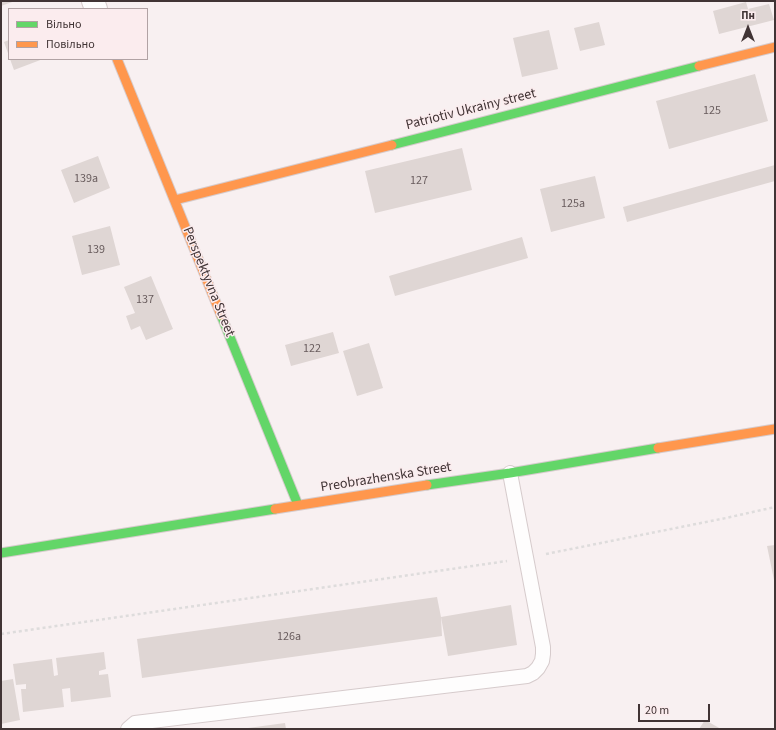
<!DOCTYPE html>
<html>
<head>
<meta charset="utf-8">
<style>
  body { margin:0 }
  #map { position:relative; width:776px; height:730px; overflow:hidden; background:#f8f0f1; font-family:"Source Sans 3",sans-serif }
  canvas { display:block }
  .frame { position:absolute; inset:0; border:2px solid #413435; pointer-events:none }
  .legend { position:absolute; left:8px; top:8px; width:140px; height:52px; box-sizing:border-box; background:#fbecee; border:1px solid #b1a2a4; margin:0; padding:5px 7px; list-style:none; font-size:12px; color:#413435 }
  .legend li { display:flex; align-items:center; gap:8px; height:20px }
  .legend b { width:20px; border:1px solid #b1a2a4 }
  .north { position:absolute; left:728px; top:8px; width:40px; height:40px; -webkit-text-stroke:3px #fbecee; paint-order:stroke; rotate:0deg; font-size:11px; font-weight:700; line-height:16px; text-align:center; color:#413435 }
  .north::after { content:''; display:block; margin:auto; width:14px; height:18px; background:#413435; clip-path:polygon(50% 0,100% 100%,50% 72%,0 100%) }
  .scale { position:absolute; left:638px; top:704px; width:72px; height:18px; box-sizing:border-box; border:2px solid #413435; border-top:0; padding-left:5px; font-size:12px; line-height:14px; white-space:nowrap; color:#413435; -webkit-text-stroke:3px #fbecee; paint-order:stroke }
</style>
</head>
<body>
<div id="map">
<canvas width="776" height="730"></canvas>
<div class="frame"></div>
<ul class="legend">
<li><b style="height:5px;background:#63d668"></b>Вільно</li>
<li><b style="height:5px;background:#ff974d"></b>Повільно</li>
</ul>
<div class="north">Пн</div>
<div class="scale">20 m</div>
</div>
<script>
const c = document.querySelector('canvas').getContext('2d');
c.lineJoin = 'round';
function fill(path, color) {
  c.fillStyle = color;
  c.fill(path, 'evenodd');
}
function toPath(rows) {
  const path = new Path2D();
  for (const r of rows) {
    path.moveTo(r[0], r[1]);
    for (let i = 2; i < r.length; i += 2) path.lineTo(r[i], r[i + 1]);
  }
  return path;
}
function strokePath(path, color, width, dash) {
  c.strokeStyle = color;
  c.lineWidth = width;
  c.lineCap = dash ? 'butt' : 'round';
  c.setLineDash(dash || []);
  c.stroke(path);
}
function drawText(font, color, halo, rows, align = 'center') {
  c.font = font + ' "Source Sans 3",sans-serif';
  c.lineWidth = 3;
  c.setLineDash([]);
  c.textBaseline = 'middle';
  c.strokeStyle = halo;
  c.fillStyle = color;
  for (const [text, x, y, turn = 0] of rows) {
    c.save();
    c.translate(x, y);
    c.rotate((+turn || 0) * Math.PI / 180);
    c.textAlign = isNaN(turn) ? turn : align;
    if (halo) c.strokeText(text, 0, 0);
    c.fillText(text, 0, 0);
    c.restore();
  }
}
const building = toPath([
  [1,1,15,1,1,6],
  [746,2,748,9,769,4,774,20,719,34,713,11],
  [599,22,605,45,580,51,574,28],
  [549,30,558,69,522,77,513,38],
  [9,40,9,56,4,42],
  [10,59,43,59,14,70],
  [755,74,768,121,669,149,656,101],
  [462,148,472,190,375,213,365,171],
  [98,156,110,188,74,203,61,170],
  [775,165,775,181,627,222,623,207],
  [595,176,605,218,551,232,540,189],
  [110,226,120,265,82,275,72,236],
  [522,237,528,258,395,296,389,276],
  [151,276,173,329,146,340,140,326,131,330,126,316,135,313,124,287],
  [333,332,339,353,291,366,285,345],
  [369,343,383,388,357,396,343,351],
  [775,545,775,580,774,580,767,546],
  [437,597,441,617,511,605,517,645,448,656,441,617,442,636,142,678,137,639],
  [104,652,106,669,99,671,99,675,108,674,111,697,71,702,70,688,62,689,64,707,23,712,21,689,26,689,26,684,16,685,13,664,52,659,54,676,58,675,56,658],
  [13,679,20,720,1,724,1,681],
  [705,720,721,729,699,729],
  [285,723,286,729,248,729,248,728]
]);
const path = toPath([
  [546,554,726,518,775,507],
  [1,634,507,561]
]);
const lane = toPath([
  [128,729,135,723,527,676,533,673,538,668,542,661,543,654,543,647,510,473]
]);
const street = toPath([
  [93,1,96,9]
]);
const fast = toPath([
  [392,145,699,66],
  [221,315,298,505],
  [427,485,510,473,658,448],
  [1,553,275,509]
]);
const slow = toPath([
  [117,59,221,315],
  [699,66,775,47],
  [175,200,392,145],
  [658,448,775,429],
  [275,509,427,485]
]);
const numberNames = [
  ["125",712,111],
  ["139а",86,179],
  ["127",419,181],
  ["125а",573,204],
  ["139",96,250],
  ["137",145,300],
  ["122",312,349],
  ["126а",289,637]
];
const streetNames = [
  ["Patriotiv Ukrainy street",471,110,-14],
  ["Perspektyvna Street",208,282,68],
  ["Preobrazhenska Street",386,478,-9]
];
fill(building, '#dfd6d4');
strokePath(lane, '#d6cbcc', 16);
strokePath(street, '#d6cbcc', 24);
strokePath(fast, '#d6cbcc', 11);
strokePath(slow, '#d6cbcc', 11);
strokePath(path, '#dedcdc', 2.5, [3, 3]);
strokePath(lane, '#fefdfd', 14);
strokePath(street, '#fefdfd', 22);
strokePath(fast, '#63d668', 9);
strokePath(slow, '#ff974d', 9);
drawText('12px', '#685c5d', null, numberNames);
drawText('14px', '#413435', '#fbecee', streetNames);
</script>
</body>
</html>
